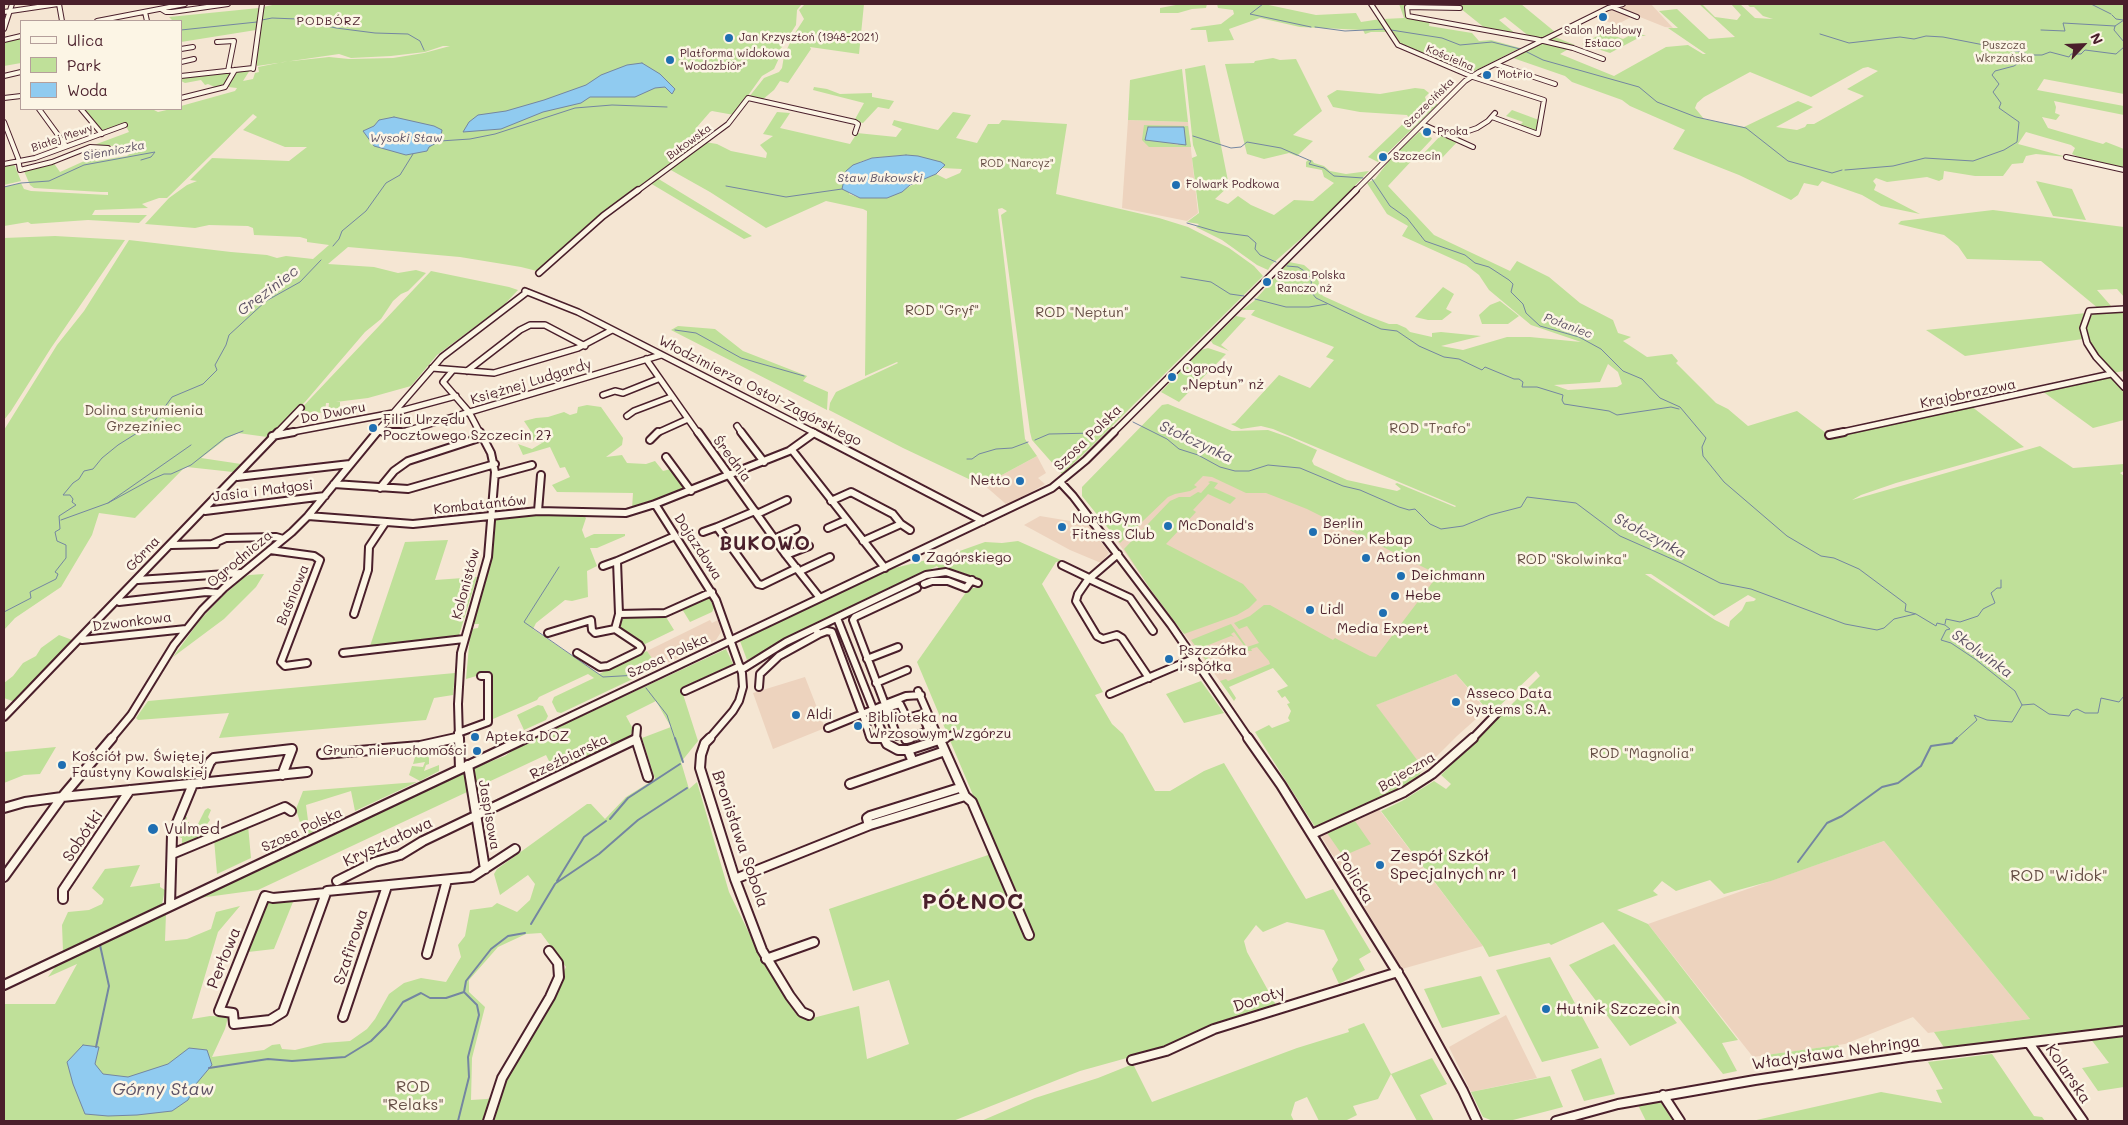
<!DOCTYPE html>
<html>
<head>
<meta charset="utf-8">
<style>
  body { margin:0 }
  #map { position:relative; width:2128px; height:1125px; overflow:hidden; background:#f5e6d3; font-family:Mali,sans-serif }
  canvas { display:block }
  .frame { position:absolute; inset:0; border:5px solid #4a1f2b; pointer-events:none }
  .legend { position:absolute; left:20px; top:20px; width:162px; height:90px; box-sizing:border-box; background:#fcf5e5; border:1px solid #b59f9b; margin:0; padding:6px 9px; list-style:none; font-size:15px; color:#4a1f2b }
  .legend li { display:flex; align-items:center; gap:10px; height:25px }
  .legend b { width:25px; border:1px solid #b59f9b }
  .north { position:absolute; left:2058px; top:20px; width:50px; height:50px; -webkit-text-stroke:4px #fcf5e5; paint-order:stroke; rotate:65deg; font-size:14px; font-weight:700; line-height:20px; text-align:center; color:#4a1f2b }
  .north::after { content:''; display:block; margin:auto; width:18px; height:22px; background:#4a1f2b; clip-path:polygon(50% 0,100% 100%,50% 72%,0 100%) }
</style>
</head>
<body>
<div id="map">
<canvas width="2128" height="1125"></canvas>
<div class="frame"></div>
<ul class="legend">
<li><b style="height:6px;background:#fcf5e5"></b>Ulica</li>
<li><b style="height:14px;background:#bfe099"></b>Park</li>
<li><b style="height:14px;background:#90cbf0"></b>Woda</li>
</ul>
<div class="north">N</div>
</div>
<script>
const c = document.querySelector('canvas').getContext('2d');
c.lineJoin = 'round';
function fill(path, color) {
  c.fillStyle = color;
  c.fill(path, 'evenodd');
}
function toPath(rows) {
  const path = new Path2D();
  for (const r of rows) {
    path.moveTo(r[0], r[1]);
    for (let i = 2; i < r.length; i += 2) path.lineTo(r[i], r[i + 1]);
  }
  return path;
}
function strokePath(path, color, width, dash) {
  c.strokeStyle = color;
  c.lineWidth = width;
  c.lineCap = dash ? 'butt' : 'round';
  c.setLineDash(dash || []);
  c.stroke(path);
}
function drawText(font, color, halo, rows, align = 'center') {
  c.font = font + ' Mali,sans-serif';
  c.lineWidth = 5;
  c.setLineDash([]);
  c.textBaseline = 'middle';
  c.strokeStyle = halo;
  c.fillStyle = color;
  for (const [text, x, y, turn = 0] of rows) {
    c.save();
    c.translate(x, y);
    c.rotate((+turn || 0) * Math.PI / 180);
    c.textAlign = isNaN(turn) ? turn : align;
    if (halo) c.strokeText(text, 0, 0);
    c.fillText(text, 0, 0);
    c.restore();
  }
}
const built = toPath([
  [1634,4,1651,4,1673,28,1665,27,1635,15,1616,25,1595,17,1616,7],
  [1128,120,1188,122,1198,213,1187,221,1122,208],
  [1037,456,1046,473,1038,478,1045,484,1011,504,1007,505,983,484,983,479,1000,476],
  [1193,466,1269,490,1454,564,1379,667,1275,665,1223,685,1151,590,1115,538,1120,538],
  [1040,516,1088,524,1109,553,1101,563,1070,550,1024,525],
  [710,620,712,623,718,620,721,632,716,640,658,667,647,651],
  [1456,674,1486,710,1457,736,1424,769,1375,705],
  [805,677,825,728,773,749,753,693],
  [1378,808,1483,946,1402,969,1321,836],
  [1884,841,2030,1019,1928,1033,1913,1017,1845,1044,1753,1057,1648,924],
  [1506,1015,1537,1078,1471,1092,1449,1047]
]);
const green = toPath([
  [277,4,802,4,797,10,796,25,780,50,780,56,774,69,762,76,734,115,712,111,710,112,697,127,704,129,697,135,707,137,684,154,705,142,717,144,731,151,766,158,767,153,760,145,773,136,763,134,777,112,790,113,780,128,850,144,857,133,896,137,902,129,892,125,894,120,938,130,953,112,971,115,956,138,977,143,988,124,999,124,1002,120,1067,124,1056,194,1159,218,1188,227,1229,248,1254,266,1263,276,1087,451,1062,474,1032,440,1030,432,1001,215,1007,211,1002,208,998,209,1025,439,1037,456,1000,476,973,481,903,448,829,410,830,403,836,392,898,363,897,362,865,376,867,211,863,209,826,201,766,228,710,192,669,169,679,157,590,225,537,271,521,267,460,257,348,247,328,264,374,267,398,273,416,270,426,273,408,291,401,294,393,301,381,319,365,332,305,402,267,437,238,433,227,438,201,458,241,464,233,472,187,467,183,469,135,518,99,513,92,535,61,587,15,618,4,630,4,430,57,345,84,311,129,240,231,252,267,255,277,258,286,256,313,259,329,245,307,242,307,239,300,237,254,235,253,228,248,226,209,225,195,228,145,224,169,198,187,185,197,181,190,180,212,158,289,161,307,147,285,147,243,130,257,117,253,114,167,198,159,198,142,204,148,208,95,210,92,215,147,215,139,223,88,220,31,224,28,222,4,226,4,187,21,183,24,189,31,191,108,195,108,192,101,192,34,188,30,185,24,171,53,162,60,172,91,158,96,161,127,156,136,147,94,145,129,132,125,124,102,132,84,109,152,109,158,112,171,109,181,109,181,106,235,91,237,88,228,87,237,72,240,71,250,70,243,81,253,79,255,73,259,72,258,67,283,62,329,57,349,59,393,58,424,53,450,46,443,46,425,52,391,56,351,58,339,54,257,66,255,59,263,7],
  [906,155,942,168,962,169,960,173,946,179,936,174,922,180,887,198,860,198,849,194,860,162,872,158],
  [805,4,864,4,859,54,810,47,811,49,788,83,780,81,774,90,762,100,749,97,764,78,779,72,782,68,784,56,793,36,804,19,799,10],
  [1181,4,1207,4,1206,8,1192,9,1178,13,1160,13,1160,8],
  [1217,4,1264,4,1316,15,1356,13,1361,22,1381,19,1388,32,1371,32,1365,34,1363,30,1300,27,1260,18,1229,29,1234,40,1208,42,1206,30,1190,30,1192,28,1221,24,1234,14,1233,10,1218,8],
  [1399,4,1443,4,1448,8,1404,7,1407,17,1430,21,1429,26,1472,33,1479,41,1491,40,1520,48,1469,74,1400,45,1383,19,1404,18],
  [1455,4,1521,4,1555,32,1539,40,1530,37,1505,17,1499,20,1516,34,1486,29],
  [1699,4,1702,4,1715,17,1737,20,1741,15,1731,4,1740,4,1755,18,1773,19,1763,16,1754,7,1750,7,1747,4,2124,4,2124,94,2044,79,2037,90,2124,106,2124,115,2054,101,2056,107,2055,113,2060,115,2056,120,2042,117,2048,128,2103,144,2106,142,2124,149,2124,169,2085,160,2072,154,2075,148,2071,145,2026,132,2018,144,2067,157,2036,154,2026,156,2023,163,2012,164,2003,176,1975,176,1944,171,1943,179,1939,181,1927,177,1887,182,1876,178,1873,181,1876,185,1874,190,1920,214,1881,206,1862,195,1822,181,1818,186,1804,183,1798,195,1791,200,1739,175,1673,149,1685,130,1630,106,1622,100,1572,82,1565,76,1513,58,1555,37,1575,45,1560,54,1614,76,1666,47,1688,45,1703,54,1706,54,1668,28,1678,28,1659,11,1677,9,1709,39,1735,37],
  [1868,67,1878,71,1847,89,1864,96,1814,124,1807,124,1805,127,1797,130,1776,127,1813,107,1798,101,1744,127,1704,119,1695,108,1697,103,1704,97,1750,72,1811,97,1863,68],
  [259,8,256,30,181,42,181,21,173,21,169,17],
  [1605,32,1623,39,1636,32,1646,36,1642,36,1610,53,1582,44],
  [21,37,21,63,4,66,4,41],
  [1273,58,1280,60,1296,59,1322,111,1293,135,1313,141,1297,156,1289,153,1264,159,1247,154,1225,64,1254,63,1255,61],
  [1205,65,1229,186,1215,199,1228,204,1238,196,1251,205,1274,215,1294,200,1313,201,1334,183,1324,177,1322,170,1306,167,1306,162,1308,160,1312,160,1314,163,1324,166,1330,171,1346,174,1369,171,1321,221,1271,265,1268,270,1257,265,1222,240,1196,227,1199,224,1187,222,1199,213,1192,158,1197,156,1193,145,1185,69],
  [1182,69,1188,122,1128,120,1130,80],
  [230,72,232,73,225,85,217,88,208,84,205,85,201,80,185,83,181,81,181,77],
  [814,87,827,89,840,94,872,93,872,97,894,101,889,109,878,107,863,123,854,121,864,103,813,90],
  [1415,88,1424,89,1429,93,1425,97,1427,103,1438,104,1378,162,1368,157,1409,118,1407,115,1360,112,1333,107,1327,96,1337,90,1380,94],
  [1512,110,1539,120,1537,129,1532,132,1518,127,1523,122,1506,116],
  [1144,125,1188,126,1191,147,1149,147,1142,140],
  [1148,127,1184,128,1178,145,1168,143],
  [1419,132,1432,138,1431,140,1388,186,1434,235,1510,271,1517,261,1549,277,1580,303,1613,320,1618,333,1631,337,1623,341,1647,357,1672,354,1678,361,1676,363,1716,403,1728,409,1748,426,1797,411,1830,436,1971,406,2024,447,1896,483,1861,495,1852,500,2040,446,2073,468,2124,464,2124,471,2120,473,2124,476,2124,1026,1945,1049,1934,1032,2030,1019,1884,841,1771,881,1724,894,1710,880,1676,891,1662,881,1653,891,1658,895,1617,910,1648,924,1738,1040,1722,1043,1737,1071,1723,1074,1603,922,1551,945,1549,943,1489,957,1483,946,1381,811,1402,801,1434,781,1446,789,1451,784,1441,775,1540,676,1536,671,1491,714,1456,674,1376,705,1424,769,1420,773,1419,778,1393,794,1315,827,1255,732,1269,725,1272,728,1290,721,1288,718,1291,711,1287,704,1290,703,1285,696,1282,698,1277,691,1288,686,1273,668,1229,687,1236,698,1234,701,1220,681,1226,679,1228,681,1270,664,1269,661,1257,647,1251,649,1252,651,1248,651,1234,632,1231,634,1234,637,1231,636,1201,648,1213,665,1210,666,1191,640,1231,624,1247,647,1259,643,1247,626,1239,629,1234,623,1250,616,1264,605,1270,605,1333,640,1335,638,1370,656,1376,657,1432,583,1436,578,1435,573,1307,509,1266,493,1246,493,1212,477,1203,476,1194,485,1197,487,1190,491,1175,494,1168,497,1120,543,1082,496,1082,487,1162,405,1168,404,1232,431,1268,430,1288,437,1317,450,1312,461,1314,465,1347,480,1397,491,1401,489,1395,484,1397,483,1455,507,1456,506,1273,429,1261,426,1241,429,1231,424,1235,423,1279,375,1310,388,1334,360,1326,357,1334,347,1251,315,1255,310,1242,310,1254,301,1289,262,1304,265,1318,277,1320,292,1323,296,1365,315,1389,324,1397,324,1406,328,1410,332,1432,337,1432,333,1441,332,1481,336,1441,346,1463,350,1507,337,1530,337,1581,342,1531,325,1489,290,1479,275,1466,265,1402,236,1408,226,1387,214,1367,183,1375,179,1391,158],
  [1608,364,1618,372,1622,384,1617,387,1568,390,1554,385,1600,382],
  [1645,574,1651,574,1714,616,1748,595,1756,599,1754,601,1746,602,1742,610,1730,621,1729,627,1715,620],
  [1443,133,1458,141,1441,159,1424,153],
  [14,164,21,181,4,185,4,165],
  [657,178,752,236,744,239,650,183],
  [2036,181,2072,189,2086,220,2053,216],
  [1993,210,2124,227,2124,297,2117,289,2097,290,2112,307,2112,308,2099,309,2041,261,1967,259,1958,246,1944,235,1898,224,1901,221],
  [55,236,125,240,51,348,11,411,4,420,4,238],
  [431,271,509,287,518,290,503,306,437,355,411,386,368,398,336,402,340,402,340,410,328,413,329,403,326,403,325,412,294,416],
  [1443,287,1454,294,1446,309,1452,312,1442,320,1428,320,1415,317],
  [1500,301,1519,316,1508,324,1482,324,1479,315,1490,305],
  [2124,310,2124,371,2113,373,2097,354,2086,333,2086,326,2093,313],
  [2086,313,2081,330,2083,339,1965,356,1926,330],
  [1236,316,1246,318,1221,345,1229,351,1213,344,1211,341],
  [678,326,715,329,743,351,807,376,803,381,828,392,827,410,671,330],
  [1208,348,1226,354,1179,402,1161,392,1201,350],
  [2110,375,2124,389,2124,420,2093,428,2042,391],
  [587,405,601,407,623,438,622,445,606,457,622,455,627,463,646,464,655,461,663,471,671,469,684,486,683,491,632,509,633,493,557,492,552,485,570,477,565,467,560,468,550,447,523,455,518,444,532,449,542,443,532,440,529,436,530,430,524,421,536,418,548,417,564,412,570,415,577,413,578,407],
  [1211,481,1218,483,1214,488,1236,498,1230,504,1208,494,1193,510,1196,512,1166,544,1243,584,1257,600,1249,608,1237,615,1184,634,1151,590,1124,549,1170,501,1179,497,1190,497,1198,492,1201,493,1210,483,1208,482],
  [538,514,584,516,586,518,582,530,585,538,594,534,625,534,625,536,597,548,590,548,597,566,587,571,588,597,572,601,565,600,536,623,533,629,599,674,647,651,658,667,561,713,557,712,552,702,554,697,594,678,588,674,539,697,537,700,493,719,490,674,487,673,466,679,470,635,472,629,478,628,479,624,473,624,490,564,495,521,499,518],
  [448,540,435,580,477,577,459,635,370,646,405,542],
  [1018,541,1063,561,1056,562,1042,584,1103,692,1095,695,1112,724,1123,734,1155,791,1170,791,1204,771,1224,763,1306,899,1333,889,1371,952,1359,959,1365,970,1339,984,1332,969,1338,960,1324,930,1287,922,1263,932,1256,925,1244,941,1247,952,1276,1005,1199,1030,1163,1048,1080,1071,953,1121,4,1121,4,1004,55,1004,77,964,48,977,56,966,166,913,165,941,187,939,211,929,216,912,240,906,218,932,192,1019,210,1016,228,1017,225,1029,212,1057,264,1050,272,1045,280,1044,282,1049,295,1050,324,1043,350,1041,367,1029,375,1019,389,994,404,983,421,978,446,982,461,957,458,945,465,936,470,910,492,907,497,903,517,912,530,900,535,884,528,875,500,895,494,874,497,869,587,804,591,804,605,819,626,797,655,779,642,738,671,727,656,701,626,716,633,729,630,736,555,773,546,755,258,890,199,898,463,772,505,756,512,751,511,749,726,649,733,664,681,688,698,741,681,762,689,789,697,782,729,892,750,935,796,1014,809,1019,859,1006,867,1059,909,1044,889,980,853,991,829,909,997,852,917,662,969,588,978,588,983,580,955,570,939,569,937,566,747,660,740,641,887,570,954,553,985,542,1002,543],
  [541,933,566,967,529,1041,520,1052,501,1094,487,1099,471,1100,472,1058,485,1007,469,992,469,980,498,947,526,934],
  [264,574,256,587,224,619,173,657,200,620,223,596,243,578,249,575],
  [705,599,710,599,714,608,712,612,690,622,682,609],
  [625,617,666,617,674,630,643,645,620,631,620,622],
  [59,635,75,641,15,702,4,698,4,683,13,676,23,663,36,656,41,648],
  [455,673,453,695,434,698,426,720,219,738,229,713,138,720,136,718,148,701],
  [1201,681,1224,713,1184,723,1166,694],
  [538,705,543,706,548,716,546,720,524,730,517,715],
  [56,747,40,774,24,775,4,783,4,752],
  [424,749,429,752,429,764,426,765,424,771,439,765,439,771,420,781,409,775,412,766,423,767,425,762,413,764,415,757,423,754],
  [417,782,355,811,351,791,306,805,309,828,314,826,315,831,304,836,296,809,303,791],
  [208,808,211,810,208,817,210,820,205,827,209,831,209,834,206,837,182,845,182,838,179,837,183,832,181,827,185,817,187,817,186,822,189,822,187,828,197,826,205,810],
  [1355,821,1371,844,1343,856,1327,833],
  [248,825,251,858,217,874,214,839],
  [140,865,130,887,160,883,160,887,165,890,162,904,63,951,62,925,68,912,89,910,102,904,104,899,92,888,105,869],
  [295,897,274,949,248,952,268,900],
  [1614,944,1677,1023,1630,1046,1569,965],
  [1550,957,1599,1048,1542,1062,1496,970],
  [1481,976,1500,1014,1442,1028,1424,989],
  [1364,1023,1391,1074,1432,1058,1447,1084,1420,1095,1434,1121,1417,1121,1391,1074,1378,1099,1353,1106,1357,1115,1345,1121,1319,1121,1307,1097,1295,1102,1291,1115,1294,1121,981,1121,1035,1098,1098,1078,1133,1064,1152,1102,1297,1048,1349,1032,1348,1029],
  [2121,1036,2124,1039,2124,1087,2098,1091,2082,1068,2109,1063,2090,1038],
  [1838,1045,1845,1057,1778,1066,1766,1055],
  [1992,1054,2034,1116,2042,1117,2045,1121,1752,1121,1881,1092,1942,1103,1936,1090,1943,1089,1928,1062],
  [1601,1058,1615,1094,1584,1101,1571,1070],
  [1550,1076,1563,1107,1509,1121,1493,1121,1483,1117,1471,1092],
  [1660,1101,1673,1121,1646,1121,1638,1105]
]);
const water = toPath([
  [642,63,660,74,675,89,672,94,665,87,655,88,635,97,590,97,581,103,543,112,501,129,463,132,469,122,478,115,506,111,544,100,586,85,601,75,627,65,642,63],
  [394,117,434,126,442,130,440,141,429,147,427,151,406,155,374,146,363,131,374,126,379,120,394,117],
  [1148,127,1184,127,1186,145,1145,140,1148,127],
  [906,155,918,156,941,162,945,165,936,174,910,185,902,192,887,198,860,198,842,189,846,171,853,165,872,158,906,155],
  [83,1045,99,1047,95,1064,103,1074,128,1077,168,1064,189,1048,207,1050,212,1065,196,1084,188,1100,172,1111,137,1115,108,1116,85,1114,73,1084,67,1062,83,1045]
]);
const streamFar1 = toPath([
  [1251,4,1263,4,1250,14,1311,27],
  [2091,4,2111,14],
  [2112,15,2116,19,2123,20],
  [262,20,272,18,297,19,336,28,375,33,408,34,420,41,424,50],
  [2124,20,2115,26,2114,30,2124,42],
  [1315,27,1345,31,1386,29],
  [181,30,257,22],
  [1391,30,1442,38,1460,45,1492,42,1520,49],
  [2041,30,2065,31,2063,23,2115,26],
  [1820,34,1849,43,1900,37,1914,39,1926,36,1943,37,2025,53],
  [1525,51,1543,60,1639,87,1657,102,1696,117,1746,128,1788,161,1832,173,1842,170],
  [1193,136,1231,148,1241,147,1247,142,1281,148,1311,161,1309,164,1324,168,1334,176,1363,178],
  [440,141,470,139,495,134,575,108,612,105,667,107],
  [1845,170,1893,166,1925,158,1973,161,2004,150,2017,142,2019,122,1999,108,2001,103,1993,92,1999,84,1992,75,1995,71,2014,66,2020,62,2018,57,2020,55,2042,55,2050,52,2069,57,2071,54,2081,54,2085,50,2116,54,2124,47],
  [1372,179,1390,206,1407,218,1425,241,1465,255,1475,263,1489,267,1509,280,1513,284,1511,292,1523,304,1526,313,1540,326,1579,337,1601,349,1623,371,1642,379,1660,398,1680,407,1706,438,1702,447,1703,456,1724,482,1787,536,1821,556,1834,558,1859,569,1906,604,1905,611,1916,614,1936,626,1937,623,1945,625,1950,629,1946,630,1941,640,1951,643,1975,659,2015,691,2022,705,2034,704,2049,714,2069,716,2072,711,2077,709,2085,713,2098,713,2101,698,2119,702,2124,696],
  [726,186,786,197,842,189],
  [4,187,21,183,49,181,84,165,155,152,151,157,141,160],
  [1187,223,1218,232,1248,236,1256,243,1255,249,1260,255,1276,262],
  [333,246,339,239,342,231,366,211,386,183,400,175,413,154],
  [1287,266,1298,267,1306,272,1311,279,1312,293,1316,298,1381,329,1397,331,1419,346,1444,357,1459,359,1482,370,1485,367,1514,379,1519,379,1523,382,1522,387,1537,387,1563,395,1562,400,1564,404,1609,411,1617,415,1671,407,1679,409],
  [1181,277,1211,282,1230,294,1244,296],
  [1255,299,1286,307,1309,307,1327,304],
  [675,330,696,333,741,358,804,376],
  [1133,422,1167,439,1179,449,1198,455,1220,467,1235,471,1249,471,1268,465,1300,468,1343,486,1360,490,1399,507,1409,510,1415,509,1430,524,1441,529,1463,526,1490,515,1521,507,1527,497,1576,503,1620,536,1681,563,1720,583,1751,589,1845,624,1877,630,1884,628,1894,619,1915,614],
  [1035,440,1049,434,1095,433,1108,421,1119,417],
  [967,459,972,459,979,454,996,449,1012,448,1028,442],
  [108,503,150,480,164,474,171,474,191,465,225,438,243,431],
  [61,520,108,503,191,445],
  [559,567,524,622,603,677,638,675],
  [4,612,31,598,30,592,56,579,58,574,55,572,66,558,66,545,57,541,55,532,60,529,59,516,76,505,72,502,73,499,70,495,63,495,73,483,79,479,84,471,93,469,102,458,118,445,153,423,172,397,203,384,217,370,215,365,226,345,229,335,266,301,300,282,321,260],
  [1945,624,1946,619,1960,622,1978,616,1983,609,1995,603,1991,593,1997,588,2001,588,2001,580],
  [646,688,667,715,675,739],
  [1956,739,1977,720,1974,715,1987,720,2012,722,2022,705]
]);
const stream = toPath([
  [675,738,683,762],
  [610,819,628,798,680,764],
  [1798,862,1827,823,1842,816,1882,787,1898,783,1921,766,1931,746,1952,743,1957,738],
  [557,881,584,837,606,821],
  [556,883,599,854,638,820,687,788],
  [531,924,555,884],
  [96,1047,109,986,100,945],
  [209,1068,268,1059,292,1061,345,1057,371,1041,386,1026,403,1002,421,993,430,998,446,998,464,992],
  [458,1121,469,1077,468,1057,479,1015,477,1005,464,992,466,981,491,949,508,936,525,933]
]);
const minorFar3 = toPath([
  [59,4,62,21],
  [1371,4,1398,45,1473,77,1544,100,1538,134,1492,117],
  [1612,7,1637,17],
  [1460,8,1407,7,1408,16,1535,39,1573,48,1603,59],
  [161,9,166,12,172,12,228,4],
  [4,12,58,4],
  [145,12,147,21],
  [97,21,185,4],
  [4,29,12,4],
  [4,40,21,36],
  [217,42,234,41,228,71],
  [181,49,193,47],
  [181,62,194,59],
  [1495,64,1555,84],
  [253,69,262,4],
  [4,76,21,72],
  [181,76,253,68],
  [4,98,21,96],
  [181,98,225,87,235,70],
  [39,109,66,146],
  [81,109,102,134],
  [4,122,18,158,20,170,52,162,90,147,108,148],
  [1422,124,1473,147],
  [1451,137,1477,128,1488,121,1495,113],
  [2066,157,2124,170],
  [4,164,35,158,125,125],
  [636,192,728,124,748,98,855,122,858,124,855,133],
  [1354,192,1465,81,1479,72,1608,8,1623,4]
]);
const minorFar2 = toPath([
  [539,273,603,216,638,190],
  [525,291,578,312,815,433],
  [2124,309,2089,311,2083,328,2087,343,2096,357,2124,387],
  [646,359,698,433],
  [432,368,494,373,578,348,612,330],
  [453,370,443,382,469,412,480,433],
  [467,371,520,330,530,325,545,325,585,346],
  [603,395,615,391,623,393,658,379],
  [627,416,634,411,671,397],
  [737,426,742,433],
  [377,431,391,433,406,431,661,355],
  [277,433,301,408],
  [287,433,393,413,456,396],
  [376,433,442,357,527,292],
  [657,433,688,419],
  [1113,433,1356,190],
  [1838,433,2111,374]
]);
const minorFar1 = toPath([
  [383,432,400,432],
  [698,432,786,555,820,598],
  [741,432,764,462],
  [812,432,983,521],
  [1829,435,1844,432],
  [272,436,294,432],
  [650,440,658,432],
  [792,450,885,568],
  [666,457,691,491],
  [495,475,532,465],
  [237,477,350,464],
  [1060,482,1073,496,1171,625,1249,739],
  [334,484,408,489,495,464],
  [380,488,394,471,408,461,482,437],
  [831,501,851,492,893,514,901,524,863,541],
  [205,511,325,496],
  [538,511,541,475],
  [755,511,717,527,758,584,762,585,797,568],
  [757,514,787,500],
  [308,516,413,524,538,511,626,513,655,504],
  [901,524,910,530],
  [828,528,846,520],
  [703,532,717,527],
  [675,536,617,561,619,614,665,613,712,592],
  [776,538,796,529],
  [212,544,226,538,276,537,283,539],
  [171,545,216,544],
  [270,550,314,556,320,560,281,662,285,666,307,663],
  [1118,554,1089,579,1130,598,1153,631],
  [786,555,809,546],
  [1062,565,1089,578,1078,594,1076,601,1097,636,1103,639,1117,635,1122,638,1149,678],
  [603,566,617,561],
  [800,571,830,557],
  [138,580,241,573],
  [924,584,932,581,948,581,966,588,972,580],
  [119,602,206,592,219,593],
  [354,614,368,570,369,547,385,523],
  [837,618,885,739],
  [815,629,819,634,827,631,832,632,861,710],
  [548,633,591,620,592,630,595,633,615,629,619,614],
  [82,640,186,629],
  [343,653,464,639],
  [577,653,600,667,608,666,639,651,641,648,639,645,615,629],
  [867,659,898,647],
  [741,670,786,642,926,575,946,572,978,583],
  [876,683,907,670],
  [759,687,760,674,779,656,819,634],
  [685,691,740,666],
  [918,691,939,739],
  [1110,694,1195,658],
  [888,703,906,696,921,695],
  [889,707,900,704,907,718,922,714,928,729],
  [4,717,278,432],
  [864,718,870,737,876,739],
  [828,728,887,704],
  [458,733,488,722,488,676,481,676],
  [897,736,853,620,855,617,917,588],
  [111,739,131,715,174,645,202,610,224,588,292,532,308,516,377,432],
  [451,739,458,737],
  [459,739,458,704,461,653,488,557,495,472,491,453,480,432],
  [523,739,1052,488,1086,460,1114,432],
  [636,739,637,728],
  [709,739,733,711,739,701,743,687,742,673,716,600,655,504,789,451,814,433],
  [878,739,884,737],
  [907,739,933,729],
  [942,739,953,735],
  [1472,739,1500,710]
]);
const minor = toPath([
  [459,738,460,769],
  [710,738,705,743,701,755,700,768,735,879,762,950,790,996,802,1012,809,1015],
  [872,738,882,738],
  [884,738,887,744,898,750,908,750,945,738],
  [939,738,965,796],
  [1248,738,1281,785,1402,980,1463,1091,1477,1121],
  [906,739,910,738],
  [908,750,913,762,942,752],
  [322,754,420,746,456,738],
  [468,765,485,869],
  [201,783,210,762,214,758,292,749,282,775],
  [850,784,913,762],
  [4,808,25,802,62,797,307,772],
  [868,822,867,818,870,816,956,789],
  [1312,834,1404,792,1432,774,1473,738],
  [172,854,285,807,291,811],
  [4,877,62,797,112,738],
  [735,879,870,825,965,796,972,802,1029,935],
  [337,881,375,862,400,855,423,841,636,739,648,777],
  [326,893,283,1012,270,1020,234,1024,233,1013,219,1011,265,896,273,898,326,893],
  [326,893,327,891,472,877,515,849],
  [63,899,63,890,130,790],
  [170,905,172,835,193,784],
  [427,954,447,880],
  [766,959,814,942],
  [4,985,526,738],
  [343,1017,387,886],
  [2029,1043,2083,1121],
  [1132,1060,1166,1051,1214,1029,1398,972],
  [1663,1095,1680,1121],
  [488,1121,502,1078,550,997,559,977,558,963,549,951],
  [1556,1121,1618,1104,1755,1080,1908,1057,2124,1031]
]);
const markers = [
  [1603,17,5,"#1f6fb2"],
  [729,38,5,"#1f6fb2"],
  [670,60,5,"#1f6fb2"],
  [1487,75,5,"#1f6fb2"],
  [1427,132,5,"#1f6fb2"],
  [1383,157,5,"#1f6fb2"],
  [1176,185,5,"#1f6fb2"],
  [1267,282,5,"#1f6fb2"],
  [1172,377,5,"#1f6fb2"],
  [373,428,5,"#1f6fb2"],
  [1020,481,5,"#1f6fb2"],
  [1168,526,5,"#1f6fb2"],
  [1062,527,5,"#1f6fb2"],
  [1313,532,5,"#1f6fb2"],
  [916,558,5,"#1f6fb2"],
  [1366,558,5,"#1f6fb2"],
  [1401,576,5,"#1f6fb2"],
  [1395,596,5,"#1f6fb2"],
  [1310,610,5,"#1f6fb2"],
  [1383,613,5,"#1f6fb2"],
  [1169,659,5,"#1f6fb2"],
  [1456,702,5,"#1f6fb2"],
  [796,715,5,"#1f6fb2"],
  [858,726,5,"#1f6fb2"],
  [475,737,5,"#1f6fb2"],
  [477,751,5,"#1f6fb2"],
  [62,765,5,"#1f6fb2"],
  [153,829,6,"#1f6fb2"],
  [1380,865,5,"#1f6fb2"],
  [1546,1009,5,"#1f6fb2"]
];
const farPoinames = [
  ["Salon Meblowy",1603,31,"center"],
  ["Estaco",1603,44,"center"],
  ["Jan Krzysztoń (1948-2021)",739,38],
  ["Platforma widokowa",680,54],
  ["\"Wodozbiór\"",680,67],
  ["Motrio",1497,75],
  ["Proka",1437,132],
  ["Szczecin",1393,157],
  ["Folwark Podkowa",1186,185],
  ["Szosa Polska",1277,276],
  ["Ranczo nż",1277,289]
];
const farParknames = [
  ["Puszcza",2004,46],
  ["Wkrzańska",2004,59],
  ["ROD \"Narcyz\"",1017,164]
];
const farStreetnames = [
  ["Kościelna",1450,58,23],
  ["Szczecińska",1429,103,-45],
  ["Białej Mewy",62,138,-19],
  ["Bukowska",689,142,-36]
];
const farNeighbourhoodnames = [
  ["PODBÓRZ",329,21]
];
const farWaternames = [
  ["Wysoki Staw",406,138],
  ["Sienniczka",114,151,-11],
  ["Staw Bukowski",880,178],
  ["Połaniec",1568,326,21]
];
const parkNames = [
  ["ROD \"Gryf\"",942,311],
  ["ROD \"Neptun\"",1082,313],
  ["Dolina strumienia",144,411],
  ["Grzęziniec",144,427],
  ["ROD \"Trafo\"",1430,429],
  ["ROD \"Skolwinka\"",1572,560],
  ["ROD \"Magnolia\"",1642,754]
];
const poiNames = [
  ["Ogrody",1182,369],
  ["„Neptun” nż",1182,385],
  ["Filia Urzędu",383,420],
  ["Pocztowego Szczecin 27",383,436],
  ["Netto",1010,481,"right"],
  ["NorthGym",1072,519],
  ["Fitness Club",1072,535],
  ["Berlin",1323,524],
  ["Döner Kebap",1323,540],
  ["McDonald's",1178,526],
  ["Zagórskiego",926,558],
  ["Action",1376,558],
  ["Deichmann",1411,576],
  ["Hebe",1405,596],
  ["Lidl",1320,610],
  ["Media Expert",1383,629,"center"],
  ["Pszczółka",1179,651],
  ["i spółka",1179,667],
  ["Asseco Data",1466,694],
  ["Systems S.A.",1466,710],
  ["Aldi",806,715],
  ["Biblioteka na",868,718],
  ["Wrzosowym Wzgórzu",868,734],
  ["Apteka DOZ",485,737],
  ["Gruno nieruchomości",467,751,"right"],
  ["Kościół pw. Świętej",72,757],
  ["Faustyny Kowalskiej",72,773]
];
const streetNames = [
  ["Księżnej Ludgardy",531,382,-17],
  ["Włodzimierza Ostoi-Zagórskiego",760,391,27],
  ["Krajobrazowa",1968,394,-12],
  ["Do Dworu",333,413,-11],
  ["Szosa Polska",1088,438,-44],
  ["Średnia",732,459,53],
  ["Jasia i Małgosi",263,491,-7],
  ["Kombatantów",480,505,-6],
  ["Dojazdowa",698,547,57],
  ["Górna",143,554,-47],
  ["Ogrodnicza",240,559,-40],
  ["Kolonistów",466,584,-75],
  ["Baśniowa",293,595,-68],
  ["Dzwonkowa",132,622,-7],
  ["Szosa Polska",668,656,-25],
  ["Rzeźbiarska",569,757,-26],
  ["Bajeczna",1407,772,-31],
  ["Jaspisowa",489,815,80],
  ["Szosa Polska",302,830,-25]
];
const waterNames = [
  ["Gręziniec",268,291,-37],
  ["Stołczynka",1196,442,25],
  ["Stołczynka",1650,536,28],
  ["Skolwinka",1982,654,36]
];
const nearPoinames = [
  ["Vulmed",164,829],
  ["Zespół Szkół",1390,856],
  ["Specjalnych nr 1",1390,874],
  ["Hutnik Szczecin",1556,1009]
];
const nearStreetnames = [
  ["Sobótki",83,836,-56],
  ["Bronisława Sobola",740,839,71],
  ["Kryształowa",388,842,-25],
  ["Policka",1355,878,58],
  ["Szafirowa",351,947,-72],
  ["Perłowa",224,958,-68],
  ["Doroty",1259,999,-18],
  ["Władysława Nehringa",1836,1053,-8],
  ["Kolarska",2068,1074,56]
];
const nearParknames = [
  ["ROD \"Widok\"",2059,876],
  ["ROD",413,1087],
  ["\"Relaks\"",413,1105]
];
const nearWaternames = [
  ["Górny Staw",163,1089]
];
const districtNames = [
  ["BUKOWO",765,544]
];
const nearDistrictnames = [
  ["PÓŁNOC",973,902]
];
fill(built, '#edd3be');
fill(green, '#bfe099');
fill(water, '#90cbf0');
strokePath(water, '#7486a1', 1);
strokePath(streamFar1, '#7486a1', 1);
strokePath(stream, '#7486a1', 2);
strokePath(minorFar3, '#4a1f2b', 6);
strokePath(minorFar2, '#4a1f2b', 8);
strokePath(minorFar1, '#4a1f2b', 10);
strokePath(minor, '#4a1f2b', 12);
strokePath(minorFar3, '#fcf5e5', 4);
strokePath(minorFar2, '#fcf5e5', 5);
strokePath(minorFar1, '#fcf5e5', 6);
strokePath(minor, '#fcf5e5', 8);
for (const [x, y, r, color] of markers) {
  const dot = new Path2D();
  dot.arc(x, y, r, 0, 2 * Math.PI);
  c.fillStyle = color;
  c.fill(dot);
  strokePath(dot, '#fcf5e5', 2);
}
drawText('11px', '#4a1f2b', '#fcf5e5', farPoinames, 'left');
drawText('11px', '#674f46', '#fcf5e5', farParknames);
drawText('11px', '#4a1f2b', '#fcf5e5', farStreetnames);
c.letterSpacing = '1px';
drawText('12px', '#4a1f2b', '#fcf5e5', farNeighbourhoodnames);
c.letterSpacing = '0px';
drawText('italic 12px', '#5f5366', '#fcf5e5', farWaternames);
drawText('14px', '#674f46', '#fcf5e5', parkNames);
drawText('14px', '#4a1f2b', '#fcf5e5', poiNames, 'left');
drawText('14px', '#4a1f2b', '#fcf5e5', streetNames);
drawText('italic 15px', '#5f5366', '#fcf5e5', waterNames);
drawText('16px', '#4a1f2b', '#fcf5e5', nearPoinames, 'left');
drawText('16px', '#4a1f2b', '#fcf5e5', nearStreetnames);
drawText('16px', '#674f46', '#fcf5e5', nearParknames);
drawText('italic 18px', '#5f5366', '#fcf5e5', nearWaternames);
c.letterSpacing = '1px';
drawText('bold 19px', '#4a1f2b', '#fcf5e5', districtNames);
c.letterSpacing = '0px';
c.letterSpacing = '1px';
drawText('bold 22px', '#4a1f2b', '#fcf5e5', nearDistrictnames);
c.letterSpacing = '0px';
</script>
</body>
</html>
